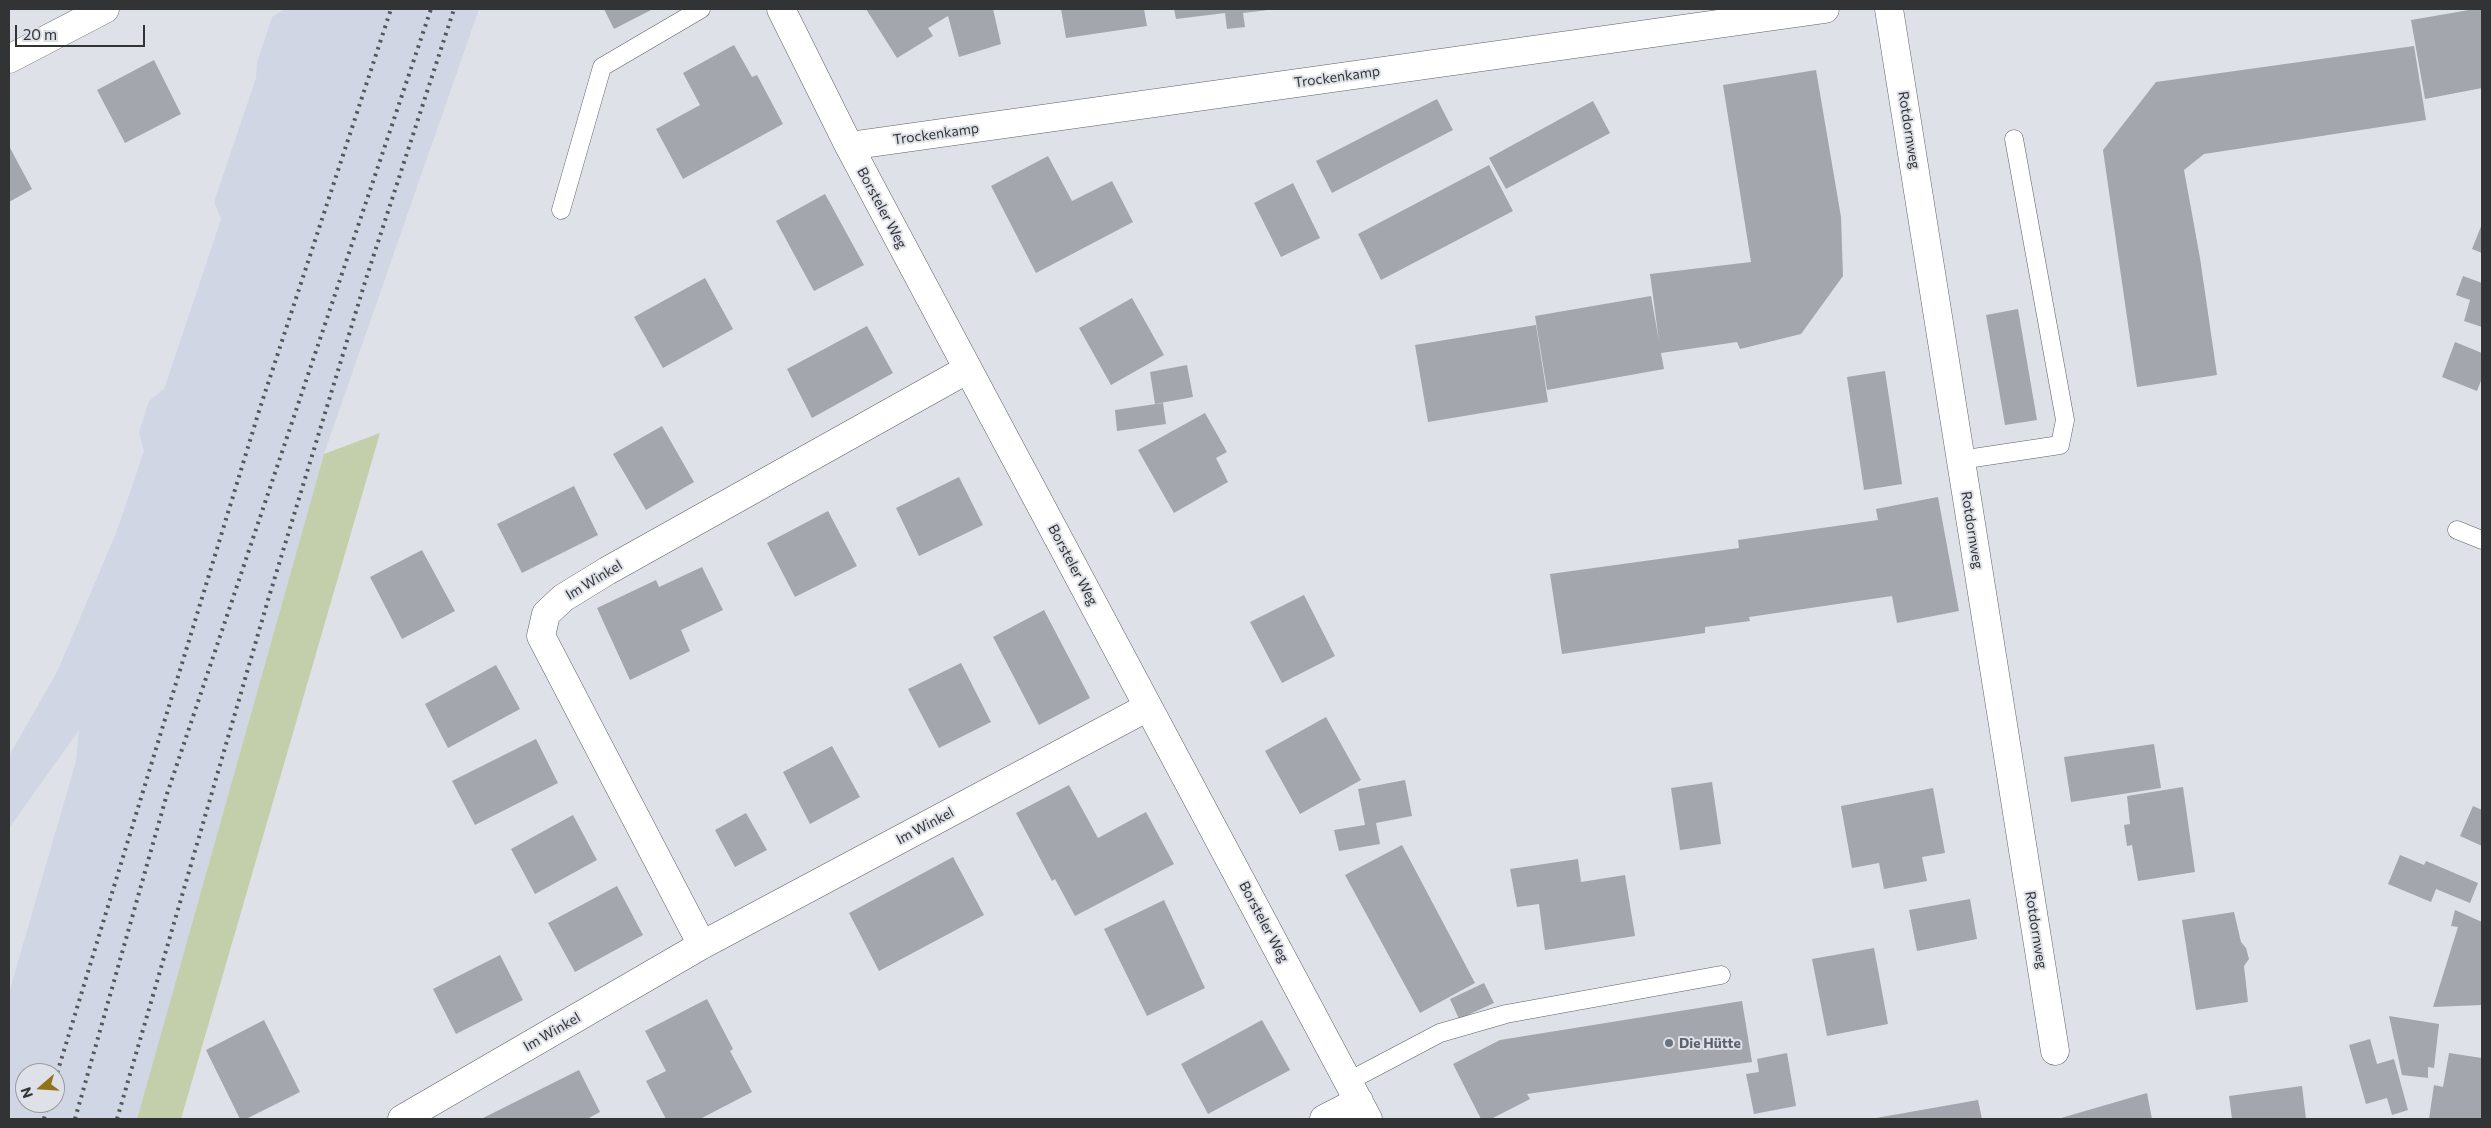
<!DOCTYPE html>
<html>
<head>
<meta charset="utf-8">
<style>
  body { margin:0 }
  #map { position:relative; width:2491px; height:1128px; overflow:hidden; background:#dee1e7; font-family:Commissioner,sans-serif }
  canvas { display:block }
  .frame { position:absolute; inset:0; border:10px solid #323335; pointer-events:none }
  .north { position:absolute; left:15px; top:1063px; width:50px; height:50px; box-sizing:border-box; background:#dee1e7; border:1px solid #999ba0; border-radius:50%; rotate:251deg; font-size:14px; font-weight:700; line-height:20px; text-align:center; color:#323335 }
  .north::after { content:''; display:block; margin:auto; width:18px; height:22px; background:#927319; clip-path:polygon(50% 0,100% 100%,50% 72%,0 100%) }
  .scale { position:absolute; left:15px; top:25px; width:130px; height:22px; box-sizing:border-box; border:2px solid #323335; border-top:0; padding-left:6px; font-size:15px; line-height:18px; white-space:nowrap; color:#323335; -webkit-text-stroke:4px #dee1e7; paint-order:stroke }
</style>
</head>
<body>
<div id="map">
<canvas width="2491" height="1128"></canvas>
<div class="frame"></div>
<div class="north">N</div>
<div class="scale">20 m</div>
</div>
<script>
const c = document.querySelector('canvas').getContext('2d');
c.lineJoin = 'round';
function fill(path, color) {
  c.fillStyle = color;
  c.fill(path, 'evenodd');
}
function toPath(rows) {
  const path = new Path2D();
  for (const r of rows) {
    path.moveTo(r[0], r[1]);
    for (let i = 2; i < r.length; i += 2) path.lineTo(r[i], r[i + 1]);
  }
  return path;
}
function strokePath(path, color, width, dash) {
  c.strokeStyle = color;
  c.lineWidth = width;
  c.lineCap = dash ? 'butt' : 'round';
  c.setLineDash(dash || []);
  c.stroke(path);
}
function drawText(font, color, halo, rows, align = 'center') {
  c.font = font + ' Commissioner,sans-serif';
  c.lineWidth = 4;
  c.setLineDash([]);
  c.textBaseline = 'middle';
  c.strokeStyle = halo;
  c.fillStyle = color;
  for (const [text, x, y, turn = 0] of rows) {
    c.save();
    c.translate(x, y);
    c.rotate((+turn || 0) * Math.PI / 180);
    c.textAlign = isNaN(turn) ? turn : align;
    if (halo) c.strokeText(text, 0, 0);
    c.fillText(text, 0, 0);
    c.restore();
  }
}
const built = toPath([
  [284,9,479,9,324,454,137,1119,9,1119,9,993,76,761,79,730,9,828,9,756,58,670,116,533,144,451,139,432,149,401,164,389,221,219,214,202,256,78,257,62,272,17],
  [25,1073,55,1073,55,1103,25,1103]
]);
const green = toPath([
  [380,433,181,1119,137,1119,324,454]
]);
const building = toPath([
  [604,9,653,9,614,29],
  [866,9,993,9,1001,44,959,57,948,16,928,28,933,36,897,58],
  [1061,9,1144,9,1147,26,1066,38],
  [1174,9,1268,9,1268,10,1243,13,1245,27,1227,29,1225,13,1176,19],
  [2475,9,2482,9,2482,88,2425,99,2411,20],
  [734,45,752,77,757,75,783,124,683,179,656,129,700,105,683,73],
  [2414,46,2426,120,2204,154,2184,170,2200,258,2217,375,2137,387,2103,150,2156,82],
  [154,60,181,114,125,143,97,90],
  [1816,70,1841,217,1843,276,1801,334,1740,349,1737,342,1661,353,1664,369,1547,390,1535,316,1651,296,1659,341,1650,274,1751,262,1723,85],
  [1437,99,1453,130,1332,193,1316,161],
  [1593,101,1610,133,1506,189,1489,158],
  [9,146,32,189,9,202],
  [1048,156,1072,201,1112,181,1133,222,1036,273,991,186],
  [1489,165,1513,211,1381,280,1358,234],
  [1293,183,1320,238,1281,257,1254,203],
  [825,194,864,265,814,291,776,221],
  [2482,224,2482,253,2472,249],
  [2463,276,2482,283,2482,327,2464,321,2470,300,2456,295],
  [705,278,733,329,663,368,634,317],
  [1132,298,1164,355,1111,385,1079,328],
  [2018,309,2037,420,2005,425,1986,315],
  [1536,325,1548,402,1428,422,1415,345],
  [867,326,893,373,812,418,787,369],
  [2455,342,2482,353,2482,378,2477,391,2442,377],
  [1187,365,1193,397,1155,404,1150,372],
  [1885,371,1902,484,1864,490,1847,377],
  [1163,403,1166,424,1117,431,1115,410],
  [1205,413,1227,452,1216,458,1228,482,1174,513,1138,450],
  [662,426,694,482,646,510,613,454],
  [959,477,983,525,919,556,896,508],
  [574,486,598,535,522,573,497,524],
  [1938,497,1959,611,1897,623,1892,596,1749,617,1750,621,1705,627,1705,633,1562,654,1550,574,1739,548,1738,540,1878,520,1876,509],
  [828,511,857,566,795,597,767,543],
  [422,550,455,611,402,639,370,577],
  [702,567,723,610,681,630,690,651,630,680,597,608,656,580,659,587],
  [1304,595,1335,656,1282,683,1250,622],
  [1044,610,1090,698,1039,725,993,637],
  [961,663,991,722,939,748,908,689],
  [496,665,520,709,448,748,425,704],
  [1326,717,1361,780,1300,814,1265,751],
  [536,739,558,783,475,825,452,781],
  [2154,744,2161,788,2071,802,2064,757],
  [832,746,860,797,810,824,783,772],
  [1405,780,1412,816,1376,823,1380,844,1339,851,1334,830,1365,825,1358,789],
  [1712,782,1721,844,1680,850,1671,788],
  [1069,785,1098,838,1146,812,1174,864,1075,916,1055,879,1052,881,1016,813],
  [2183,787,2195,872,2138,881,2132,845,2127,846,2124,825,2130,824,2127,796],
  [1933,788,1945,853,1922,857,1927,881,1884,889,1879,863,1852,868,1841,806],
  [2473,806,2482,810,2482,846,2460,836],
  [746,813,767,850,735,867,715,830],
  [573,815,597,860,535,894,511,849],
  [1402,845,1475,983,1420,1013,1345,875],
  [2400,855,2424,865,2426,861,2478,883,2470,903,2436,889,2431,902,2388,884],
  [953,857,984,915,879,971,849,913],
  [1578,859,1581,882,1625,875,1635,936,1545,950,1539,904,1517,907,1510,869],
  [617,886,643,935,575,972,548,923],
  [1970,899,1977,939,1917,951,1909,910],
  [1164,900,1205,988,1147,1016,1104,929],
  [2455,910,2482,922,2482,1005,2433,1007,2458,927,2451,926],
  [2234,912,2241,942,2246,948,2249,959,2244,966,2248,1002,2196,1010,2182,920],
  [1874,948,1888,1024,1827,1036,1812,959],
  [500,955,523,1000,456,1034,433,989],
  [1484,983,1494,1003,1459,1019,1450,999],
  [707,999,733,1049,730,1051,752,1092,700,1119,666,1119,646,1081,666,1071,645,1031],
  [1742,1001,1752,1062,1527,1094,1530,1099,1491,1119,1481,1119,1453,1064,1500,1040],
  [2389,1016,2439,1024,2434,1068,2428,1067,2428,1078,2402,1075],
  [264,1020,300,1092,246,1119,240,1119,206,1050],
  [1262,1020,1290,1070,1208,1114,1181,1064],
  [2370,1039,2377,1064,2394,1059,2408,1110,2392,1115,2387,1098,2366,1104,2349,1045],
  [1787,1053,1796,1106,1754,1114,1746,1074,1759,1072,1757,1059],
  [2449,1053,2482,1058,2482,1119,2429,1119,2434,1085,2443,1087],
  [579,1070,600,1112,587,1119,481,1119],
  [2302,1086,2306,1119,2232,1119,2229,1096],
  [2147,1093,2152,1119,2062,1119,2061,1118],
  [1978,1100,1982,1119,1876,1119,1876,1118]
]);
const service = toPath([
  [561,210,602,67,701,9],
  [1960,460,2060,445,2065,420,2014,139],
  [2457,530,2482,540],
  [1349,1081,1440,1033,1506,1014,1721,975]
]);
const minor = toPath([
  [781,9,849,146,1368,1119],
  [1889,9,2055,1051],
  [9,59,105,9],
  [849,146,1825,9],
  [702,945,541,636,546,614,563,598,607,571,968,369],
  [402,1119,702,945,1148,707],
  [1324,1119,1359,1101]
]);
const rail = toPath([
  [55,1080,259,411,391,9],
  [44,1119,48,1103],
  [75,1119,167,794,431,9],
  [117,1119,268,600,365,282,454,9]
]);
const markers = [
  [1669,1043,5,"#6b7280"]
];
const streetNames = [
  ["Trockenkamp",1337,77,-8],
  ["Rotdornweg",1909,130,81],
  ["Trockenkamp",936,134,-8],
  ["Borsteler Weg",882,208,62],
  ["Rotdornweg",1972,530,81],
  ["Borsteler Weg",1073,565,62],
  ["Im Winkel",594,580,-31],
  ["Im Winkel",925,826,-28],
  ["Borsteler Weg",1264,922,62],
  ["Rotdornweg",2036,930,81],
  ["Im Winkel",552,1032,-30]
];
const worshipNames = [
  ["Die Hütte",1679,1043]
];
fill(built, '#d0d6e3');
fill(green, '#c3cfaa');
fill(building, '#a3a6ac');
strokePath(service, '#5d6065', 19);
strokePath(minor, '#5d6065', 29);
strokePath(service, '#fff', 18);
strokePath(minor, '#fff', 28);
strokePath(rail, '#545658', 4, [2.5, 5]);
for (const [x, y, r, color] of markers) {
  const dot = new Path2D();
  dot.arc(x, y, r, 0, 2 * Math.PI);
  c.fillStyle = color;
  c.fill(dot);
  strokePath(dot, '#dee1e7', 2);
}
drawText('14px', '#323335', '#dee1e7', streetNames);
drawText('bold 14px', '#5b616d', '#dee1e7', worshipNames, 'left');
</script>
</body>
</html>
